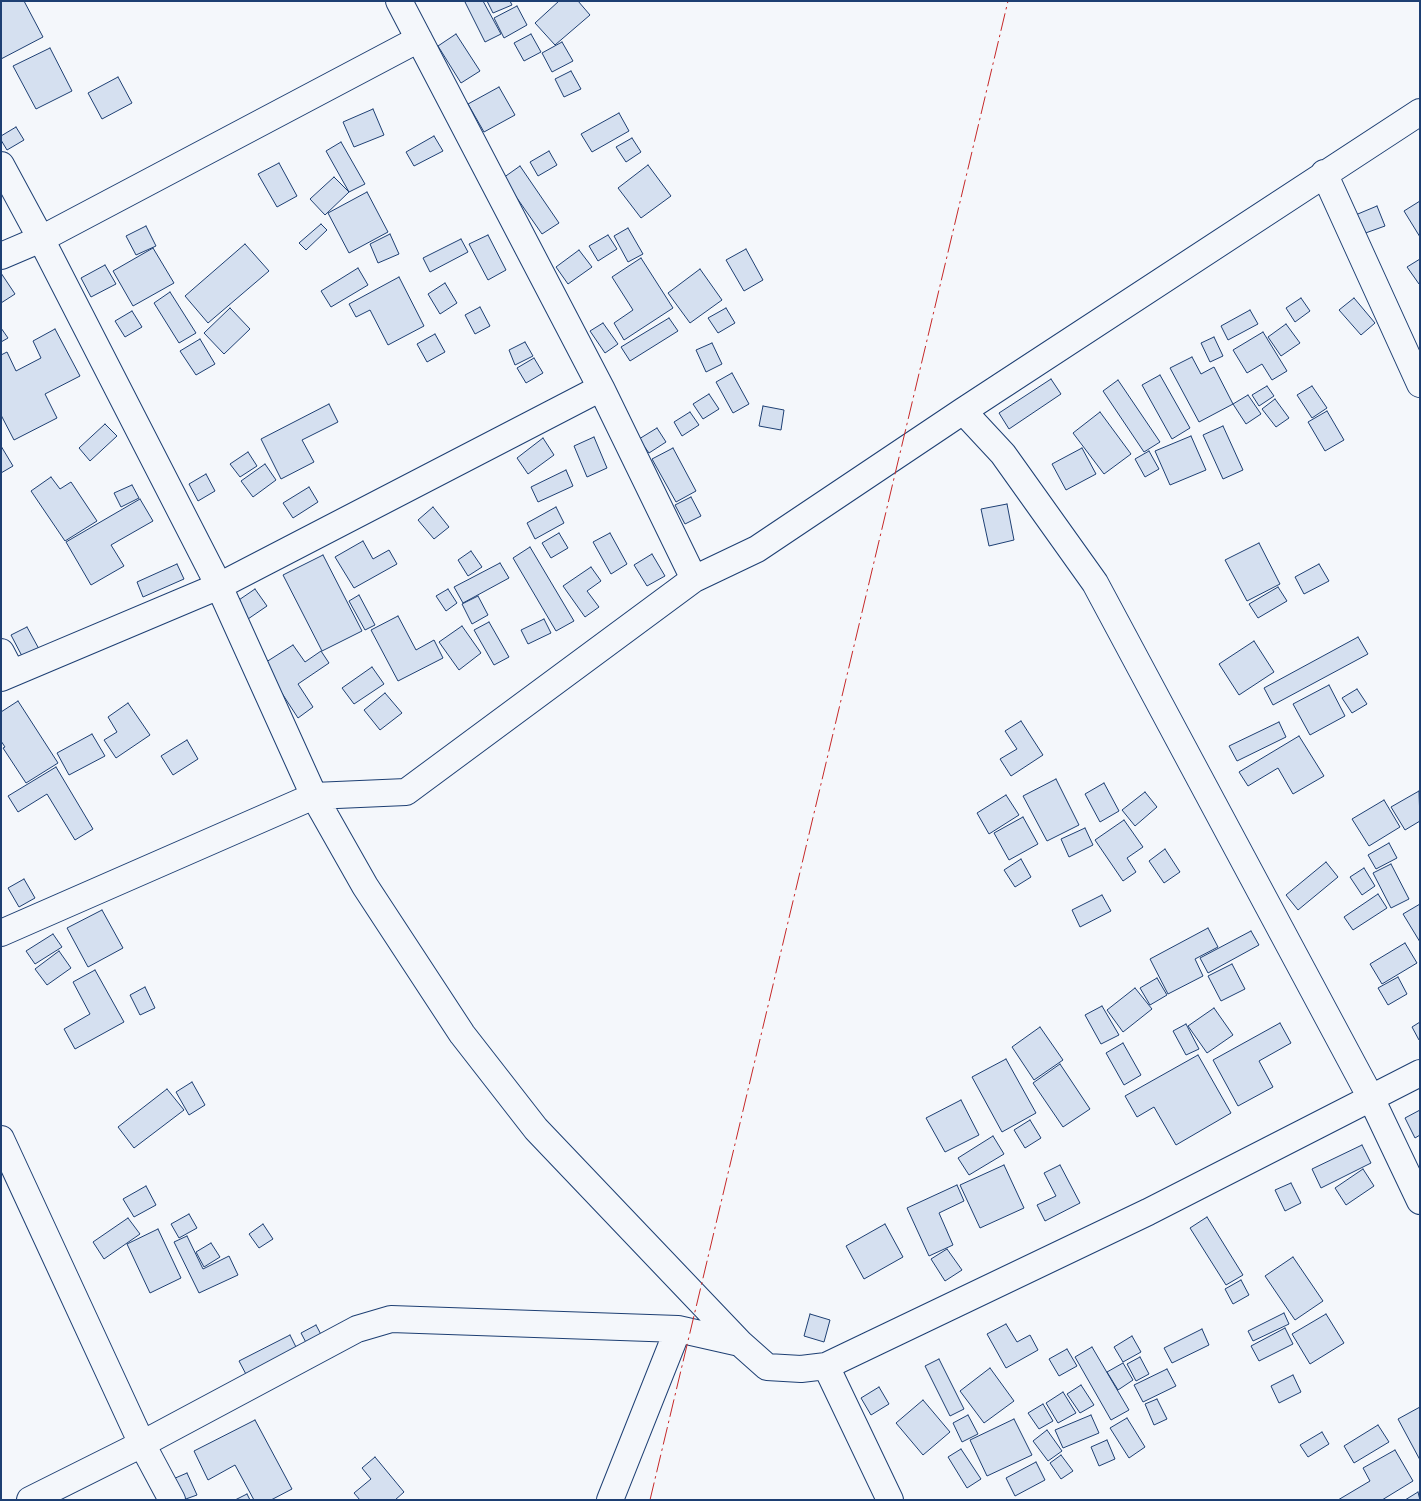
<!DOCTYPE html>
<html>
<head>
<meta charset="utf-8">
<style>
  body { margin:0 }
  #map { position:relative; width:1421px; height:1501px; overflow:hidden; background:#f4f7fb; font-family:"Crimson Pro",serif }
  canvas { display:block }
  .frame { position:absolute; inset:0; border:2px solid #1d3f73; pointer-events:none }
</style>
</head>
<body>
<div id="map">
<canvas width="1421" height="1501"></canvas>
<div class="frame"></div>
</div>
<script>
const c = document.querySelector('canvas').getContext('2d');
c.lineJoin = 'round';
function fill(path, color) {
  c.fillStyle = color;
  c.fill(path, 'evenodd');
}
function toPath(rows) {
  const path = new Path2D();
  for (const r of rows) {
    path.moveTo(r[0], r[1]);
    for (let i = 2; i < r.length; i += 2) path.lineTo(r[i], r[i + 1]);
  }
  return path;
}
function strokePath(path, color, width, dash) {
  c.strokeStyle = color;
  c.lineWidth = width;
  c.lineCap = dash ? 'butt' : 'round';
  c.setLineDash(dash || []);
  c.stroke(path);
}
const building = toPath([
  [1,1,24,1,43,37,1,59,1,1],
  [467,1,483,1,501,34,485,42,465,2,467,1],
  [487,1,510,1,512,5,493,13,487,1],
  [559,1,578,1,590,15,555,45,535,23,559,1],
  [517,6,527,25,504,38,494,18,517,6],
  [456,34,480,71,461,83,438,46,456,34],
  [531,34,541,52,524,61,514,43,531,34],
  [562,42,573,61,552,72,542,53,562,42],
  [50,48,72,91,36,109,13,66,50,48],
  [571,71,581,89,564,97,555,79,571,71],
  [118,77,132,103,102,119,88,93,118,77],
  [499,87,515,115,484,132,468,104,499,87],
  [373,109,384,135,354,147,343,122,373,109],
  [619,113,629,131,592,152,581,134,619,113],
  [16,127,24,140,7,150,1,140,1,136,16,127],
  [434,136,443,151,414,166,406,152,434,136],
  [632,138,641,152,626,162,616,147,632,138],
  [341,142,365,184,349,192,326,151,341,142],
  [549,151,557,165,538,176,530,162,549,151],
  [279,163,297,196,277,207,258,174,279,163],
  [648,165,671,196,641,218,618,188,648,165],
  [520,166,559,223,542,234,503,178,520,166],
  [334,177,349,192,325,215,310,199,334,177],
  [367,192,388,232,349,253,328,213,367,192],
  [1420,201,1420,237,1404,211,1420,201],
  [1377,206,1385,226,1360,235,1353,216,1377,206],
  [321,224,327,230,306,250,299,243,321,224],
  [146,226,156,246,136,255,126,236,146,226],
  [628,228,643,254,628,262,614,236,628,228],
  [390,234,399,254,378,263,370,244,390,234],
  [488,235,506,270,488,280,469,244,488,235],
  [608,235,617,249,598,261,589,246,608,235],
  [461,239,468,252,430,272,423,258,461,239],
  [245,244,269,271,208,323,185,296,245,244],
  [153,248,174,283,133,306,113,271,153,248],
  [746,249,763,280,744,291,726,260,746,249],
  [579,250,592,267,568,284,556,267,579,250],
  [641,258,673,308,624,340,614,323,633,310,612,277,641,258],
  [1420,259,1420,283,1419,284,1407,267,1420,259],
  [105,265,116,284,91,297,81,278,105,265],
  [358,268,368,285,331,307,321,291,358,268],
  [700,269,722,300,690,323,668,293,700,269],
  [1,273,15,294,1,303,1,273],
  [399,277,424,326,388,345,370,310,356,317,349,304,399,277],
  [445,283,457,303,440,314,428,294,445,283],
  [170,292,196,333,179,343,154,303,170,292],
  [1301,298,1310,311,1295,322,1286,308,1301,298],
  [1354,298,1375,323,1361,335,1339,310,1354,298],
  [480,307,490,326,475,334,465,315,480,307],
  [230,308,250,329,224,354,204,333,230,308],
  [726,308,735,323,718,333,708,318,726,308],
  [1250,310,1258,324,1228,340,1221,326,1250,310],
  [132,311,142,327,125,337,115,321,132,311],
  [669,318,678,331,630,361,621,347,669,318],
  [603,323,618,344,605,353,590,331,603,323],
  [1286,324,1300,343,1281,356,1268,337,1286,324],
  [1,328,8,338,1,342,1,328],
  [55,329,80,376,45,394,57,418,14,440,1,415,1,355,7,352,16,371,41,358,33,341,55,329],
  [1263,332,1287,371,1272,380,1262,364,1247,373,1233,350,1263,332],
  [435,334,445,352,427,362,417,344,435,334],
  [1214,337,1223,356,1210,362,1201,343,1214,337],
  [200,339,215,364,196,375,180,351,200,339],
  [525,342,533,356,515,365,509,350,525,342],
  [712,343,722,364,706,372,696,350,712,343],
  [1192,357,1201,374,1214,367,1233,404,1199,422,1170,368,1192,357],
  [534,358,543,373,526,383,517,368,534,358],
  [732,373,749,404,733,413,716,382,732,373],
  [1160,375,1190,428,1172,439,1142,385,1160,375],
  [1051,379,1061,394,1009,429,999,413,1051,379],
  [1118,380,1160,442,1144,452,1103,391,1118,380],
  [1267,386,1274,396,1259,406,1252,395,1267,386],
  [1312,386,1327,408,1312,418,1297,395,1312,386],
  [709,394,719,409,703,419,693,404,709,394],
  [1248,395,1261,414,1246,424,1233,404,1248,395],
  [1275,399,1289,418,1276,427,1262,409,1275,399],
  [329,404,338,422,302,440,314,462,281,479,261,439,329,404],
  [763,406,784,410,781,430,759,426,763,406],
  [1327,411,1344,440,1325,451,1308,422,1327,411],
  [690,412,699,425,682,436,674,422,690,412],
  [1100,412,1131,454,1104,474,1073,433,1100,412],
  [105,424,117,436,90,461,79,448,105,424],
  [1223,426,1243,470,1223,479,1203,435,1223,426],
  [657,428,666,442,649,453,639,439,657,428],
  [1191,436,1206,470,1170,485,1155,451,1191,436],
  [594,437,607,468,587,477,574,446,594,437],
  [543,438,554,455,528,474,517,458,543,438],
  [1,446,13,466,1,473,1,446],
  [673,448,696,491,676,502,652,459,673,448],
  [1082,448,1096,474,1066,490,1052,464,1082,448],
  [1149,451,1159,469,1145,477,1135,459,1149,451],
  [248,452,257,466,240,477,230,464,248,452],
  [265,464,276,480,253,497,241,481,265,464],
  [566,470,573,486,538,502,531,487,566,470],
  [206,474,215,491,198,501,189,484,206,474],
  [51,477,60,489,71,482,97,521,65,541,31,491,51,477],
  [132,485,139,498,121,507,114,493,132,485],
  [309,487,318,502,293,518,283,503,309,487],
  [691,497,701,516,685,524,675,505,691,497],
  [140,499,153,521,111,545,124,566,91,585,66,542,140,499],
  [1007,504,1014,540,989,546,981,509,1007,504],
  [433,507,449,527,434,539,418,520,433,507],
  [556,507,564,523,535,539,527,523,556,507],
  [559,533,568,548,551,558,542,543,559,533],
  [610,533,627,564,611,574,593,542,610,533],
  [363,541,373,559,389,550,397,564,354,588,335,557,363,541],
  [1259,543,1280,584,1247,601,1225,560,1259,543],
  [530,547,574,621,556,631,513,558,530,547],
  [471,551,482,567,468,576,458,560,471,551],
  [652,554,665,576,647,586,634,565,652,554],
  [323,555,362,631,322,651,283,575,323,555],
  [500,563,509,578,463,603,454,587,500,563],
  [177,564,184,579,143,597,137,582,177,564],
  [1319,564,1329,581,1304,594,1295,577,1319,564],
  [591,567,601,581,587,591,599,607,585,617,563,586,591,567],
  [1278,587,1287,601,1258,618,1249,604,1278,587],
  [255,589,267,606,248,619,236,602,255,589],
  [448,589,457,603,446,611,436,596,448,589],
  [359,595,375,625,365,630,349,601,359,595],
  [478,596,488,615,472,624,462,604,478,596],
  [398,616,416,650,434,640,443,658,398,681,371,630,398,616],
  [544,619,551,633,528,644,521,630,544,619],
  [489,622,509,657,494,665,474,630,489,622],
  [462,626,481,653,459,670,439,642,462,626],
  [27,627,39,649,23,658,11,635,27,627],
  [1358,637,1368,654,1273,705,1264,688,1358,637],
  [1254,641,1274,672,1239,695,1219,664,1254,641],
  [293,645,305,662,321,651,329,663,298,684,313,707,298,718,263,664,293,645],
  [372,667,384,684,354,704,342,688,372,667],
  [1329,685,1345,716,1310,735,1293,704,1329,685],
  [1357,689,1367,704,1352,713,1342,698,1357,689],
  [385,693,402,713,380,730,364,710,385,693],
  [18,701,58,763,26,783,3,748,5,747,1,741,1,712,18,701],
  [128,703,150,735,116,758,104,740,117,732,108,717,128,703],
  [1021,721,1043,755,1011,776,1000,759,1017,749,1005,731,1021,721],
  [1279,722,1286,737,1237,761,1229,746,1279,722],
  [92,734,105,756,69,775,57,753,92,734],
  [1299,736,1324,776,1293,794,1278,768,1248,786,1239,772,1299,736],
  [187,740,198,759,173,775,161,756,187,740],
  [56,767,93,829,75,840,47,794,18,812,8,796,56,767],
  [1056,779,1079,825,1047,841,1023,796,1056,779],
  [1104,783,1119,811,1100,822,1085,794,1104,783],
  [1419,791,1420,821,1405,830,1391,807,1419,791],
  [1145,792,1157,807,1135,826,1122,810,1145,792],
  [1006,795,1019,815,989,834,977,813,1006,795],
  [1384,800,1400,827,1369,846,1352,819,1384,800],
  [1023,817,1038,844,1009,860,994,833,1023,817],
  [1124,820,1143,847,1127,858,1136,872,1123,881,1095,840,1124,820],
  [1085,828,1093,845,1069,857,1061,839,1085,828],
  [1389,843,1397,858,1376,869,1368,855,1389,843],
  [1165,849,1180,872,1164,883,1149,861,1165,849],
  [1021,859,1031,877,1015,887,1004,870,1021,859],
  [1326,862,1338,877,1298,910,1286,895,1326,862],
  [1391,864,1409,899,1391,908,1373,873,1391,864],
  [1364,868,1375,886,1362,895,1350,877,1364,868],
  [24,879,35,898,19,907,8,888,24,879],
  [1378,894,1387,908,1353,930,1344,917,1378,894],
  [1102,895,1111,911,1080,927,1072,910,1102,895],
  [1420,904,1420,942,1403,914,1420,904],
  [102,910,123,948,88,967,67,928,102,910],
  [1208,928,1218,947,1195,959,1203,976,1168,994,1150,959,1208,928],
  [1251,931,1259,945,1208,973,1200,958,1251,931],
  [53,934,62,947,35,964,26,951,53,934],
  [1405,943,1417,963,1382,984,1370,964,1405,943],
  [59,951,71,968,47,985,35,969,59,951],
  [1232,964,1245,989,1221,1001,1208,976,1232,964],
  [95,970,124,1022,75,1049,64,1029,90,1014,73,982,95,970],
  [1398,977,1407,994,1388,1005,1378,988,1398,977],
  [1157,978,1167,995,1150,1005,1140,988,1157,978],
  [145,987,155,1008,140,1015,130,995,145,987],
  [1135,988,1152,1009,1123,1032,1107,1010,1135,988],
  [1102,1006,1119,1035,1101,1044,1085,1015,1102,1006],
  [1214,1008,1233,1035,1207,1053,1188,1026,1214,1008],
  [1420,1022,1420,1040,1419,1040,1412,1027,1420,1022],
  [1280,1023,1291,1043,1259,1061,1273,1087,1238,1106,1213,1060,1280,1023],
  [1186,1024,1199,1049,1186,1055,1173,1031,1186,1024],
  [1040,1027,1063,1060,1034,1080,1012,1047,1040,1027],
  [1123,1043,1141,1075,1124,1085,1106,1053,1123,1043],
  [1198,1055,1231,1113,1176,1145,1154,1107,1137,1117,1125,1096,1198,1055],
  [1006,1059,1036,1113,1002,1132,972,1077,1006,1059],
  [1060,1064,1090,1109,1063,1127,1033,1083,1060,1064],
  [192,1082,205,1105,189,1115,176,1092,192,1082],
  [167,1089,184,1110,134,1148,118,1127,167,1089],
  [961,1100,979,1135,945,1152,926,1118,961,1100],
  [1420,1110,1420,1135,1415,1138,1405,1118,1420,1110],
  [1030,1120,1041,1138,1025,1148,1014,1130,1030,1120],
  [993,1136,1004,1154,969,1175,958,1158,993,1136],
  [1362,1145,1371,1163,1321,1188,1312,1169,1362,1145],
  [1004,1165,1024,1208,980,1228,960,1185,1004,1165],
  [1060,1165,1080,1203,1045,1221,1037,1205,1056,1196,1044,1173,1060,1165],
  [1363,1169,1374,1186,1346,1205,1335,1188,1363,1169],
  [1291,1183,1301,1203,1285,1211,1275,1190,1291,1183],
  [957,1185,964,1201,939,1213,953,1245,929,1256,907,1208,957,1185],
  [146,1186,156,1205,134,1217,123,1199,146,1186],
  [189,1214,197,1228,179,1238,171,1224,189,1214],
  [1207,1217,1243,1275,1226,1285,1190,1228,1207,1217],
  [128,1218,140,1234,104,1259,93,1242,128,1218],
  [263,1224,273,1239,259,1248,249,1234,263,1224],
  [885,1224,903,1257,864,1279,846,1246,885,1224],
  [158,1229,181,1278,150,1293,127,1244,158,1229],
  [187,1236,203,1269,229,1256,238,1275,199,1293,174,1242,187,1236],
  [211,1243,220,1257,204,1267,196,1252,211,1243],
  [947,1249,962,1270,945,1281,931,1259,947,1249],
  [1293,1257,1323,1301,1295,1320,1265,1276,1293,1257],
  [1241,1280,1249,1295,1233,1304,1225,1289,1241,1280],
  [1284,1313,1289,1324,1253,1341,1248,1331,1284,1313],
  [810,1314,830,1320,824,1342,804,1336,810,1314],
  [1326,1314,1344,1343,1310,1364,1292,1334,1326,1314],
  [1006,1324,1017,1342,1030,1335,1038,1350,1006,1368,987,1334,1006,1324],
  [316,1325,326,1344,311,1352,301,1333,316,1325],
  [1285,1328,1293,1344,1259,1361,1251,1346,1285,1328],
  [1202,1329,1209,1345,1172,1363,1164,1348,1202,1329],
  [290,1335,299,1353,248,1378,239,1361,290,1335],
  [1132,1336,1141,1352,1123,1362,1114,1347,1132,1336],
  [1092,1347,1129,1410,1111,1420,1075,1357,1092,1347],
  [1067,1349,1077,1366,1059,1376,1049,1359,1067,1349],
  [1140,1357,1149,1374,1136,1381,1127,1364,1140,1357],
  [939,1359,964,1409,950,1416,925,1366,939,1359],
  [1123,1363,1133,1380,1118,1390,1107,1372,1123,1363],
  [990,1368,1014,1401,984,1423,960,1391,990,1368],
  [1167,1369,1176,1386,1143,1402,1134,1385,1167,1369],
  [1293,1375,1301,1392,1279,1403,1271,1386,1293,1375],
  [1081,1385,1094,1405,1080,1413,1067,1394,1081,1385],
  [879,1387,889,1404,871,1415,861,1398,879,1387],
  [1063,1392,1076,1413,1058,1423,1046,1403,1063,1392],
  [1157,1399,1167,1419,1154,1425,1145,1404,1157,1399],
  [923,1400,950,1432,923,1455,896,1423,923,1400],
  [1043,1404,1053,1421,1039,1429,1028,1413,1043,1404],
  [1420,1407,1420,1460,1398,1419,1420,1407],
  [968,1415,978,1434,962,1442,953,1423,968,1415],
  [1091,1415,1099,1433,1063,1448,1055,1430,1091,1415],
  [1127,1418,1145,1447,1129,1458,1110,1428,1127,1418],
  [1014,1419,1032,1455,987,1476,970,1440,1014,1419],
  [255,1420,292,1489,271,1500,254,1500,235,1465,208,1480,194,1451,255,1420],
  [1378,1425,1389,1442,1354,1463,1344,1446,1378,1425],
  [1047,1430,1062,1451,1048,1461,1033,1441,1047,1430],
  [1322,1432,1329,1444,1308,1457,1300,1445,1322,1432],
  [1107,1440,1115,1459,1099,1466,1091,1447,1107,1440],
  [961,1449,981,1479,967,1488,948,1457,961,1449],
  [1395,1450,1413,1481,1382,1500,1338,1500,1370,1481,1363,1468,1395,1450],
  [1061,1455,1073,1471,1061,1479,1050,1463,1061,1455],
  [375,1457,404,1492,395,1500,360,1500,354,1493,371,1479,362,1468,375,1457],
  [1036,1462,1045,1480,1015,1496,1006,1478,1036,1462],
  [187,1473,197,1495,183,1500,173,1479,187,1473],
  [1418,1492,1420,1500,1405,1500,1418,1492],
  [247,1494,250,1500,235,1500,247,1494]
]);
const street = toPath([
  [399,1,601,388,694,579],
  [1,165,41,239,219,586,314,796,365,886,462,1034,536,1129,740,1343,767,1367,801,1369,826,1366,1148,1212,1420,1073],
  [1324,173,1420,384],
  [1,256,41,239,419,39],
  [963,411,1003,454,1095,583,1371,1098,1420,1201],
  [1,652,12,673],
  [1,678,219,586,601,388],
  [1,933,314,796,406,792,694,579,757,549,963,411,1420,112],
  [1,1139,142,1444,172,1500],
  [826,1366,890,1500],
  [30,1500,142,1444,357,1329,391,1319,678,1329,740,1343],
  [610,1500,678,1329]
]);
const power = toPath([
  [650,1500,1008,1]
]);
fill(building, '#d5e0f0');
strokePath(building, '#1d3f73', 1);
strokePath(street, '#1d3f73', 28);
strokePath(street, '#f4f7fb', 26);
strokePath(power, '#c62828', 1, [18, 4, 2.5, 4]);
</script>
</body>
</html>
